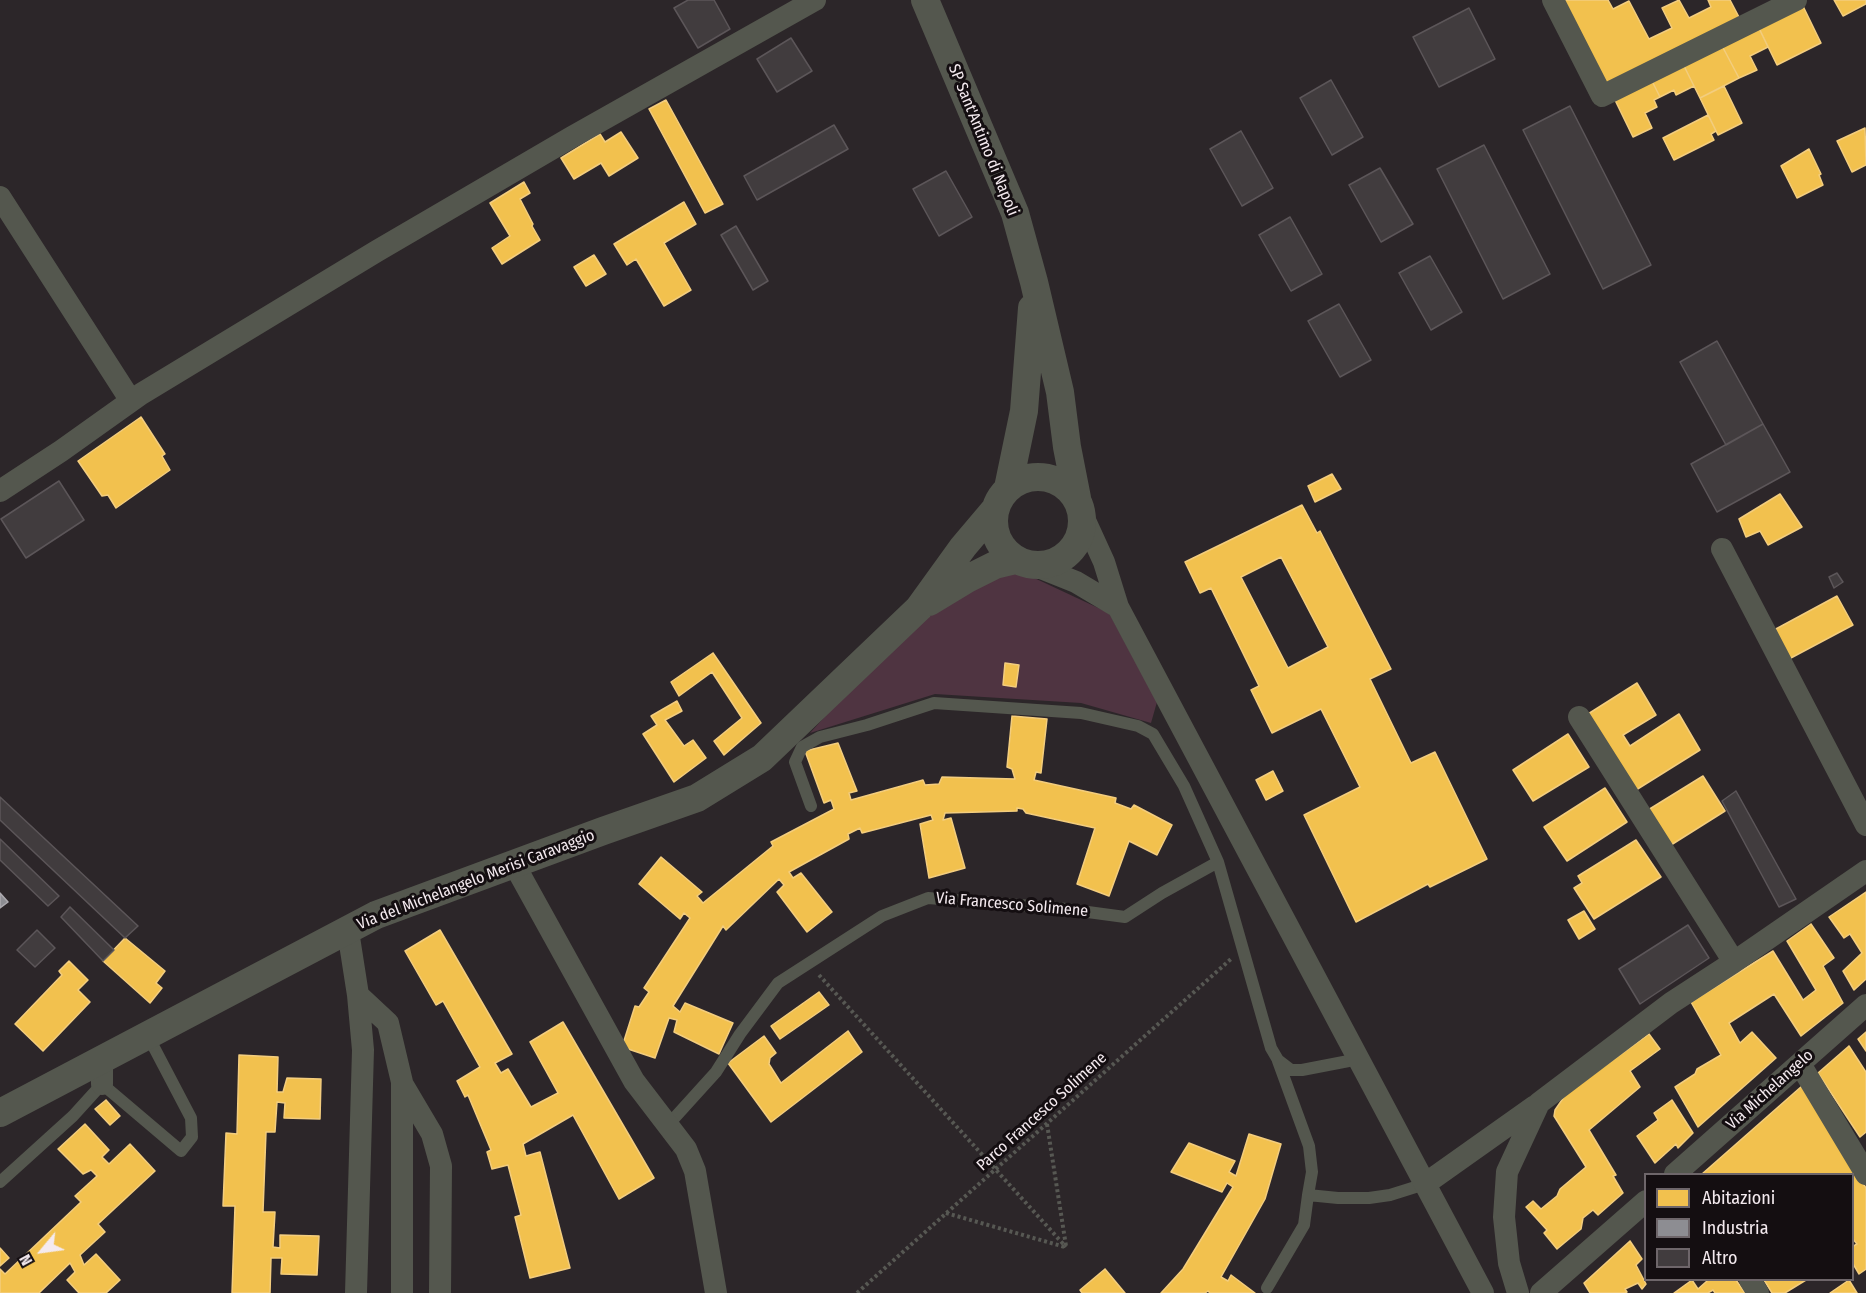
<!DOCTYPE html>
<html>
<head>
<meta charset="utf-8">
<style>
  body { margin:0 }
  #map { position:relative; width:1866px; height:1293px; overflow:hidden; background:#2c2629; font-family:"Fira Sans Condensed",sans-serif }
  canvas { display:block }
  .legend { position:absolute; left:1644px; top:1173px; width:210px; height:108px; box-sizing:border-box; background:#140e11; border:2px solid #6e666a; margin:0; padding:8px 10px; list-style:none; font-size:18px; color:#f4eaef }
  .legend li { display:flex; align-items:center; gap:12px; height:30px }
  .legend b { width:30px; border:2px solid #6e666a }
  .north { position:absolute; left:12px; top:1221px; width:60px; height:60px; -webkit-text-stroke:4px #140e11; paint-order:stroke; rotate:241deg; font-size:16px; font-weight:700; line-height:24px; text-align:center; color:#f4eaef }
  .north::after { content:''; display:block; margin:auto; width:21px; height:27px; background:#f4eaef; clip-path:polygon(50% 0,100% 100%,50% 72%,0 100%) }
</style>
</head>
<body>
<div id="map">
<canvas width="1866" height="1293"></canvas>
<ul class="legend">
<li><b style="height:16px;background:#f2c14e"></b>Abitazioni</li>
<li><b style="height:16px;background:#8d8d92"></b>Industria</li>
<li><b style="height:16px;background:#413c3e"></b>Altro</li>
</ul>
<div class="north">N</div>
</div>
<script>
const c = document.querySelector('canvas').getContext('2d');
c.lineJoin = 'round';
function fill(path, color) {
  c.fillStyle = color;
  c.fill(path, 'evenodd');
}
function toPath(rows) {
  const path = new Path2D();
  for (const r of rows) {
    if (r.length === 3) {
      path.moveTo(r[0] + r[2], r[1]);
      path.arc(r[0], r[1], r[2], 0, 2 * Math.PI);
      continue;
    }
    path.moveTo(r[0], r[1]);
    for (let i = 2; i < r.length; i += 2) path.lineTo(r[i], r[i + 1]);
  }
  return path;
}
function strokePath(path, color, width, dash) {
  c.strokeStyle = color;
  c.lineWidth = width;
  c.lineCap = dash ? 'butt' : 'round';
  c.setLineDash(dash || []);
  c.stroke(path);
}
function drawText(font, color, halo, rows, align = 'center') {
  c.font = font + ' "Fira Sans Condensed",sans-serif';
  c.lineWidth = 6;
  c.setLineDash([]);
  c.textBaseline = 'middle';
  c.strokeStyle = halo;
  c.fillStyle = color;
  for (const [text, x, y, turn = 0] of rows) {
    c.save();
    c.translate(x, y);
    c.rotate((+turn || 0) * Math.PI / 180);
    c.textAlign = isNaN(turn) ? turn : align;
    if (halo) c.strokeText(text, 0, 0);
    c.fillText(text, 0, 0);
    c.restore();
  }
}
const green = toPath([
  [1008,572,1030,576,1109,613,1157,702,1151,723,1081,703,935,694,810,733,860,678,922,618]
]);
const homes = toPath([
  [1562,0,1608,0,1613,9,1629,1,1649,39,1672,28,1662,8,1679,0,1689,18,1711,7,1708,0,1730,0,1740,19,1602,86,1562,0],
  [1834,0,1866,0,1866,4,1843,16,1834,0],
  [1801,2,1821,43,1777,65,1757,24,1801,2],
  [1757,24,1768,47,1750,56,1757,70,1739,78,1720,42,1757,24],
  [1720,42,1739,78,1700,98,1682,62,1720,42],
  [1682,62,1694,86,1676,95,1674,90,1660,97,1650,77,1682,62],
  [1650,77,1660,97,1654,100,1657,107,1645,113,1652,128,1633,137,1613,96,1650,77],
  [1724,86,1742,123,1718,135,1700,98,1724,86],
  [666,100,723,204,705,213,649,109,666,100],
  [1708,115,1716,131,1711,134,1714,140,1674,160,1663,138,1708,115],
  [1865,128,1866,165,1852,172,1837,141,1865,128],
  [621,132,638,158,609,176,601,163,574,179,561,158,600,134,605,142,621,132],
  [1809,149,1821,174,1819,175,1823,185,1797,198,1781,166,1809,149],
  [524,182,530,193,520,199,533,224,532,226,540,240,502,264,492,248,510,236,490,203,524,182],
  [684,202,696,224,664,243,691,290,664,306,636,259,627,265,614,244,684,202],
  [594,255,606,274,586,286,574,267,594,255],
  [141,417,165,454,162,456,170,470,116,508,108,495,102,496,78,461,141,417],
  [1332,474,1341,489,1315,502,1308,486,1332,474],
  [1780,494,1802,527,1768,545,1760,531,1746,537,1739,519,1780,494],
  [1302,505,1317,533,1320,531,1391,669,1370,679,1411,763,1435,752,1487,859,1430,887,1428,884,1356,922,1304,815,1360,787,1321,709,1272,733,1251,690,1259,686,1211,588,1200,593,1185,562,1302,505],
  [1281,557,1328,647,1288,668,1241,577,1281,557],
  [1837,596,1853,625,1789,659,1774,630,1837,596],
  [713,653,761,723,724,755,714,741,742,718,712,672,679,696,671,682,713,653],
  [1005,663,1019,665,1016,687,1003,685,1005,663],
  [1637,683,1656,715,1623,735,1630,746,1679,714,1700,750,1636,790,1588,714,1637,683],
  [677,701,682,711,665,720,684,746,693,740,706,758,674,782,643,734,657,725,651,716,677,701],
  [1012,716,1047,719,1041,773,1036,772,1034,780,1116,798,1115,803,1131,809,1134,805,1172,825,1157,855,1129,841,1109,896,1077,884,1095,828,1026,813,1023,809,1017,808,1017,811,945,813,943,820,951,818,965,868,929,878,920,824,933,820,931,815,862,833,860,828,848,834,849,839,789,872,793,878,801,873,832,912,807,932,777,892,784,885,779,879,726,930,723,926,673,1006,680,1012,685,1003,733,1023,719,1054,674,1032,677,1020,669,1018,655,1058,622,1047,635,1006,639,1007,649,992,644,988,690,918,684,913,680,919,639,884,661,857,702,892,697,896,703,903,773,846,771,842,834,809,831,800,824,803,805,751,838,743,857,791,849,793,851,800,923,780,925,785,939,784,942,777,1015,779,1012,769,1007,767,1012,716],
  [1568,734,1589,767,1533,801,1513,770,1568,734],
  [1273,771,1283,791,1266,800,1256,780,1273,771],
  [1703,776,1725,811,1671,845,1648,810,1703,776],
  [1605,788,1627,822,1567,861,1544,827,1605,788],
  [1636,840,1661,877,1594,919,1574,888,1582,883,1578,876,1636,840],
  [1866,892,1866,979,1854,990,1843,971,1862,953,1850,934,1844,938,1829,917,1866,892],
  [1584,911,1595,929,1579,939,1568,920,1584,911],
  [1811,924,1834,958,1823,966,1843,1003,1801,1036,1774,994,1729,1023,1740,1043,1752,1032,1776,1058,1698,1127,1675,1087,1695,1074,1697,1069,1721,1055,1691,1002,1773,951,1803,1000,1816,990,1787,941,1811,924],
  [440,930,512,1054,495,1063,501,1073,508,1069,531,1107,558,1093,530,1042,563,1022,654,1178,619,1199,573,1115,523,1144,526,1156,540,1152,570,1268,530,1278,515,1217,521,1215,508,1165,492,1169,487,1152,491,1150,468,1095,465,1097,457,1081,480,1067,443,1001,436,1005,405,951,440,930],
  [125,938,165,971,156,983,162,988,150,1003,103,961,125,938],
  [69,961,88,980,78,990,90,1002,43,1051,15,1024,62,975,59,971,69,961],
  [819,992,829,1005,780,1039,771,1026,819,992],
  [848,1031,862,1052,771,1122,728,1063,764,1036,776,1053,770,1058,769,1064,781,1083,848,1031],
  [1866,1032,1866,1051,1858,1039,1866,1032],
  [1649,1034,1660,1049,1630,1071,1640,1087,1589,1130,1616,1175,1613,1176,1623,1193,1598,1215,1593,1210,1583,1218,1581,1229,1557,1249,1544,1233,1547,1230,1526,1207,1533,1201,1541,1209,1557,1196,1560,1189,1586,1167,1554,1116,1555,1110,1566,1094,1649,1034],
  [1849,1046,1866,1072,1866,1132,1860,1137,1818,1073,1849,1046],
  [239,1055,278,1057,277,1092,283,1092,287,1078,321,1079,320,1119,284,1118,285,1103,277,1102,275,1132,266,1132,263,1212,275,1212,273,1247,280,1248,280,1235,319,1236,317,1275,281,1274,282,1258,271,1258,270,1293,232,1293,235,1206,223,1206,226,1133,237,1134,239,1055],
  [1802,1086,1866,1188,1866,1269,1859,1274,1852,1262,1852,1247,1857,1244,1852,1238,1852,1174,1702,1174,1802,1086],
  [106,1100,120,1116,110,1125,95,1109,106,1100],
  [1672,1100,1693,1133,1678,1148,1676,1144,1655,1163,1637,1136,1658,1120,1654,1113,1672,1100],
  [85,1124,109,1150,102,1157,109,1164,130,1144,155,1171,98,1224,105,1232,80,1255,84,1265,96,1254,120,1280,106,1293,79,1293,67,1280,75,1272,70,1263,39,1293,0,1293,0,1269,5,1274,81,1202,75,1196,97,1176,91,1170,83,1174,58,1149,85,1124],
  [1249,1134,1281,1144,1265,1199,1221,1277,1228,1281,1231,1275,1255,1293,1210,1293,1208,1291,1205,1293,1161,1293,1183,1269,1233,1187,1227,1183,1222,1192,1171,1172,1189,1143,1235,1161,1229,1172,1236,1176,1249,1134],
  [1630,1241,1642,1259,1636,1265,1646,1284,1642,1289,1638,1283,1625,1289,1627,1292,1625,1293,1590,1293,1584,1283,1630,1241],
  [0,1248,9,1258,0,1266,0,1248],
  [1105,1269,1125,1293,1082,1293,1080,1290,1105,1269],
  [1692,1280,1698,1289,1707,1281,1706,1280,1736,1280,1745,1293,1715,1293,1713,1290,1708,1293,1674,1293,1692,1280],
  [1764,1280,1806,1280,1785,1293,1772,1293,1764,1280],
  [1849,1280,1857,1293,1830,1293,1849,1280]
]);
const industry = toPath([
  [0,893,8,902,0,908,0,893]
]);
const building = toPath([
  [688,0,714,0,730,29,698,48,674,8,688,0],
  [1469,8,1495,59,1439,87,1413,37,1469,8],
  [791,38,812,71,777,92,757,59,791,38],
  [1331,80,1363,137,1332,155,1300,98,1331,80],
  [1570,106,1651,265,1603,289,1523,130,1570,106],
  [834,125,848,149,757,200,744,176,834,125],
  [1241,131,1273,188,1242,206,1210,149,1241,131],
  [1484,145,1550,274,1503,299,1437,169,1484,145],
  [1380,168,1413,224,1381,242,1349,185,1380,168],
  [946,171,972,217,939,236,913,189,946,171],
  [1290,217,1322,274,1291,291,1259,235,1290,217],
  [736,226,768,281,753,290,721,235,736,226],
  [1430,256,1462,312,1431,330,1399,273,1430,256],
  [1339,304,1371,360,1340,377,1308,321,1339,304],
  [1717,341,1763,424,1726,445,1680,362,1717,341],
  [1763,424,1790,472,1717,512,1691,464,1763,424],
  [59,481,84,520,26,558,1,519,59,481],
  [1837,573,1843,582,1834,588,1829,577,1837,573],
  [1736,791,1796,899,1779,907,1722,801,1736,791],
  [0,797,138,926,125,938,0,820,0,797],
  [0,839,59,896,48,906,0,860,0,839],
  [70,907,114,950,103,961,61,917,70,907],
  [1688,925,1709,958,1640,1004,1619,969,1688,925],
  [37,930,55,948,35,967,17,950,37,930]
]);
const path = toPath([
  [819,975,1066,1247],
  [1047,1124,1066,1246],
  [946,1213,1065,1247],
  [857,1293,1231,959]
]);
const service = toPath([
  [811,806,795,762,802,747,820,737,867,725,934,703,1081,713,1138,726,1153,734,1184,786,1218,862,1271,1048,1278,1060,1291,1070,1302,1070,1359,1059],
  [1278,1061,1309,1146,1312,1172,1308,1195,1338,1198,1369,1198,1390,1195,1425,1184],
  [668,1125,716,1072,740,1034,778,983,882,916,928,898,1058,908,1125,917,1162,893,1218,862],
  [0,1182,73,1116,102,1084,181,1151,192,1137,191,1118,148,1036],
  [1267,1288,1304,1225,1308,1195]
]);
const minor = toPath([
  [1553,0,1602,96,1796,0],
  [0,197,131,401],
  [0,491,61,451,141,394,377,251,572,137,815,0],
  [1083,516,1104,562,1118,607,1483,1293],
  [1722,549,1866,825],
  [1036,566,1076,582,1118,607],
  [1579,717,1734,962],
  [514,864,634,1081,686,1149,695,1171,716,1293],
  [348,931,358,995,363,1050,356,1293],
  [358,995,388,1023,402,1082,402,1293],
  [102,1060,102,1084],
  [1800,1064,1866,1174],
  [403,1085,432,1134,441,1166,440,1293],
  [1675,1174,1866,1005],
  [1425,1184,1535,1106],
  [1750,1280,1758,1293],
  [1518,1293,1509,1263,1504,1217,1507,1172,1539,1103,1671,1003,1734,962,1866,871],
  [1541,1293,1646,1201]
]);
const tertiary = toPath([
  [925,0,1015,213,1034,282,1060,392,1067,447,1077,498],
  [1038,521,44],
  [1008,488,1024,411,1032,308],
  [929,602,967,579,995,565,1016,560],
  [0,1113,376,915,603,831,697,798,762,758,919,608,963,547,996,508]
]);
const streetNames = [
  ["SP Sant'Antimo di Napoli",983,140,68],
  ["Via del Michelangelo Merisi Caravaggio",476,880,-21],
  ["Via Francesco Solimene",1012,905,5],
  ["Via Michelangelo",1770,1090,-42],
  ["Parco Francesco Solimene",1042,1112,-42]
];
fill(green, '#4f3441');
fill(homes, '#f2c14e');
strokePath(homes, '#f3cd7e', 1.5);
fill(industry, '#8d8d92');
strokePath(industry, '#aca9ae', 1.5);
fill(building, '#413c3e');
strokePath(building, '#5c5659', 1.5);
strokePath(path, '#575853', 4, [3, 3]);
strokePath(service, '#54574e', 12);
strokePath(minor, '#54574e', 22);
strokePath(tertiary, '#54574e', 28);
drawText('16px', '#f4eaef', '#140e11', streetNames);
</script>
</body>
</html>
